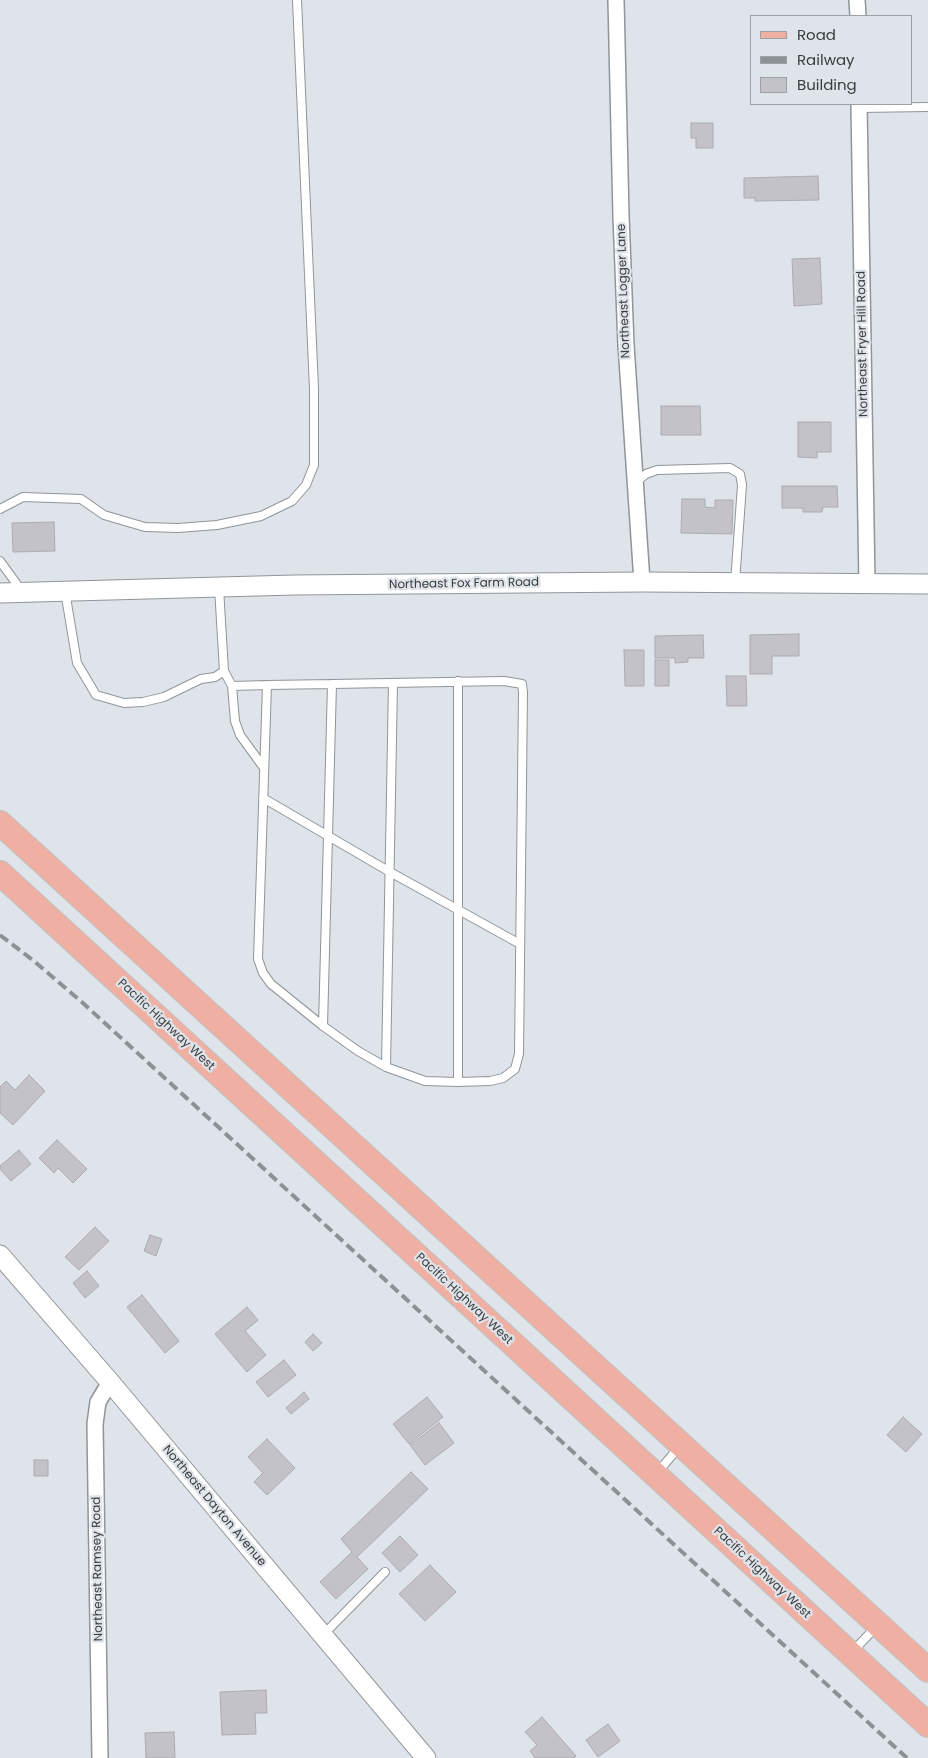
<!DOCTYPE html>
<html>
<head>
<meta charset="utf-8">
<style>
  body { margin:0 }
  #map { position:relative; width:928px; height:1758px; overflow:hidden; background:#dee4e9; font-family:Poppins,sans-serif }
  canvas { display:block }
  .legend { position:absolute; left:750px; top:15px; width:162px; height:90px; box-sizing:border-box; background:#dee4e9; border:1px solid #9ca1a5; margin:0; padding:6px 9px; list-style:none; font-size:15px; color:#3a3c3e }
  .legend li { display:flex; align-items:center; gap:10px; height:25px }
  .legend b { width:25px; border:1px solid #9ca1a5 }
</style>
</head>
<body>
<div id="map">
<canvas width="928" height="1758"></canvas>
<ul class="legend">
<li><b style="height:6px;background:#efb0a3"></b>Road</li>
<li><b style="height:6px;background:#8d9195"></b>Railway</li>
<li><b style="height:14px;background:#c4c2c9"></b>Building</li>
</ul>
</div>
<script>
const c = document.querySelector('canvas').getContext('2d');
c.lineJoin = 'round';
function fill(path, color) {
  c.fillStyle = color;
  c.fill(path, 'evenodd');
}
function toPath(rows) {
  const path = new Path2D();
  for (const r of rows) {
    path.moveTo(r[0], r[1]);
    for (let i = 2; i < r.length; i += 2) path.lineTo(r[i], r[i + 1]);
  }
  return path;
}
function strokePath(path, color, width, dash) {
  c.strokeStyle = color;
  c.lineWidth = width;
  c.lineCap = dash ? 'butt' : 'round';
  c.setLineDash(dash || []);
  c.stroke(path);
}
function drawText(font, color, halo, rows, align = 'center') {
  c.font = font + ' Poppins,sans-serif';
  c.lineWidth = 4.5;
  c.setLineDash([]);
  c.textBaseline = 'middle';
  c.strokeStyle = halo;
  c.fillStyle = color;
  for (const [text, x, y, turn = 0] of rows) {
    c.save();
    c.translate(x, y);
    c.rotate((+turn || 0) * Math.PI / 180);
    c.textAlign = isNaN(turn) ? turn : align;
    if (halo) c.strokeText(text, 0, 0);
    c.fillText(text, 0, 0);
    c.restore();
  }
}
const building = toPath([
  [691,123,713,123,713,148,696,148,696,138,691,138,691,123],
  [818,176,819,200,755,201,755,198,744,198,744,178,818,176],
  [820,258,822,304,794,306,792,259,820,258],
  [661,406,700,406,701,435,661,435,661,406],
  [798,422,831,422,831,452,817,452,817,458,798,457,798,422],
  [782,486,837,486,838,507,823,507,822,512,803,512,803,508,782,508,782,486],
  [682,499,705,499,705,507,715,508,715,500,733,500,732,534,681,533,682,499],
  [54,522,55,551,13,552,12,523,54,522],
  [799,634,799,656,772,656,772,674,750,674,750,635,799,634],
  [703,635,704,658,688,658,688,662,675,663,675,658,655,658,655,636,703,635],
  [624,650,644,650,644,686,625,686,624,650],
  [655,660,669,660,669,686,655,686,655,660],
  [726,676,746,676,747,706,727,706,726,676],
  [29,1075,45,1091,13,1125,0,1113,0,1087,6,1081,15,1090,29,1075],
  [57,1140,87,1169,73,1183,58,1168,54,1173,39,1158,57,1140],
  [19,1150,31,1164,11,1181,0,1169,0,1166,19,1150],
  [95,1227,109,1241,79,1270,65,1257,95,1227],
  [150,1235,162,1239,156,1256,144,1251,150,1235],
  [87,1271,99,1286,85,1298,73,1283,87,1271],
  [142,1295,179,1341,165,1353,127,1307,142,1295],
  [247,1307,258,1320,245,1331,266,1355,247,1372,215,1334,247,1307],
  [313,1334,322,1343,313,1351,305,1342,313,1334],
  [284,1360,296,1375,268,1397,256,1382,284,1360],
  [304,1392,309,1399,291,1414,286,1408,304,1392],
  [427,1397,443,1417,409,1444,393,1424,427,1397],
  [903,1417,922,1434,906,1452,887,1435,903,1417],
  [439,1423,454,1443,425,1465,410,1445,439,1423],
  [267,1439,295,1468,267,1495,254,1482,263,1473,248,1457,267,1439],
  [34,1460,48,1460,48,1476,34,1476,34,1460],
  [411,1472,428,1489,357,1557,368,1569,336,1599,320,1582,352,1552,341,1539,411,1472],
  [400,1536,418,1555,400,1572,382,1553,400,1536],
  [430,1565,456,1592,425,1621,399,1594,430,1565],
  [266,1690,267,1713,255,1713,256,1734,222,1735,220,1692,266,1690],
  [542,1717,576,1756,574,1758,535,1758,530,1751,537,1745,525,1732,542,1717],
  [608,1724,620,1741,598,1757,586,1740,608,1724],
  [174,1732,175,1758,146,1758,145,1733,174,1732]
]);
const service = toPath([
  [859,108,928,107],
  [635,483,646,474,657,470,730,468,740,474,742,485,735,583],
  [0,509,23,497,81,499,104,515,145,527,178,528,217,525,261,516,292,501,306,485,314,465,314,389,297,0],
  [0,561,21,590],
  [65,591,77,663,96,695,124,703,143,702,164,697,201,679,215,677,224,671,219,588],
  [224,671,232,686,267,685,332,684,504,681,522,684,523,692,519,1054,515,1069,503,1078,490,1081,458,1082,425,1081,386,1067,358,1051,323,1026,271,984,263,973,258,959,267,685],
  [458,681,458,1082],
  [232,686,235,721,240,735,264,768],
  [263,798,390,872,520,944],
  [323,1026,332,684],
  [386,1067,393,683],
  [657,1473,680,1446],
  [323,1635,385,1572],
  [852,1652,877,1626]
]);
const minor = toPath([
  [616,0,621,216,626,345,642,582],
  [857,0,858,16],
  [859,104,867,584],
  [100,1758,95,1424,98,1402,110,1382]
]);
const tertiary = toPath([
  [0,593,294,585,642,582,928,584],
  [0,1255,110,1382,426,1758]
]);
const primary = toPath([
  [0,823,928,1670],
  [0,873,928,1725]
]);
const rail = toPath([
  [0,935,34,961,84,1004,907,1758]
]);
const streetNames = [
  ["Northeast Logger Lane",624,291,-92],
  ["Northeast Fryer Hill Road",863,344,-91],
  ["Northeast Fox Farm Road",464,584,-1],
  ["Pacific Highway West",166,1025,43],
  ["Pacific Highway West",464,1299,43],
  ["Northeast Dayton Avenue",214,1506,50],
  ["Northeast Ramsey Road",98,1569,-91],
  ["Pacific Highway West",762,1573,43]
];
fill(building, '#c4c2c9');
strokePath(building, '#acaab1', 1);
strokePath(service, '#8f9599', 10);
strokePath(minor, '#8f9599', 18);
strokePath(tertiary, '#8f9599', 21);
strokePath(primary, '#c0c1c1', 26);
strokePath(service, '#fff', 8);
strokePath(minor, '#fff', 15);
strokePath(tertiary, '#fff', 19);
strokePath(primary, '#efb0a3', 24);
strokePath(rail, '#8d9195', 4, [10, 5]);
drawText('12px', '#3a3c3e', '#dee4e9', streetNames);
</script>
</body>
</html>
